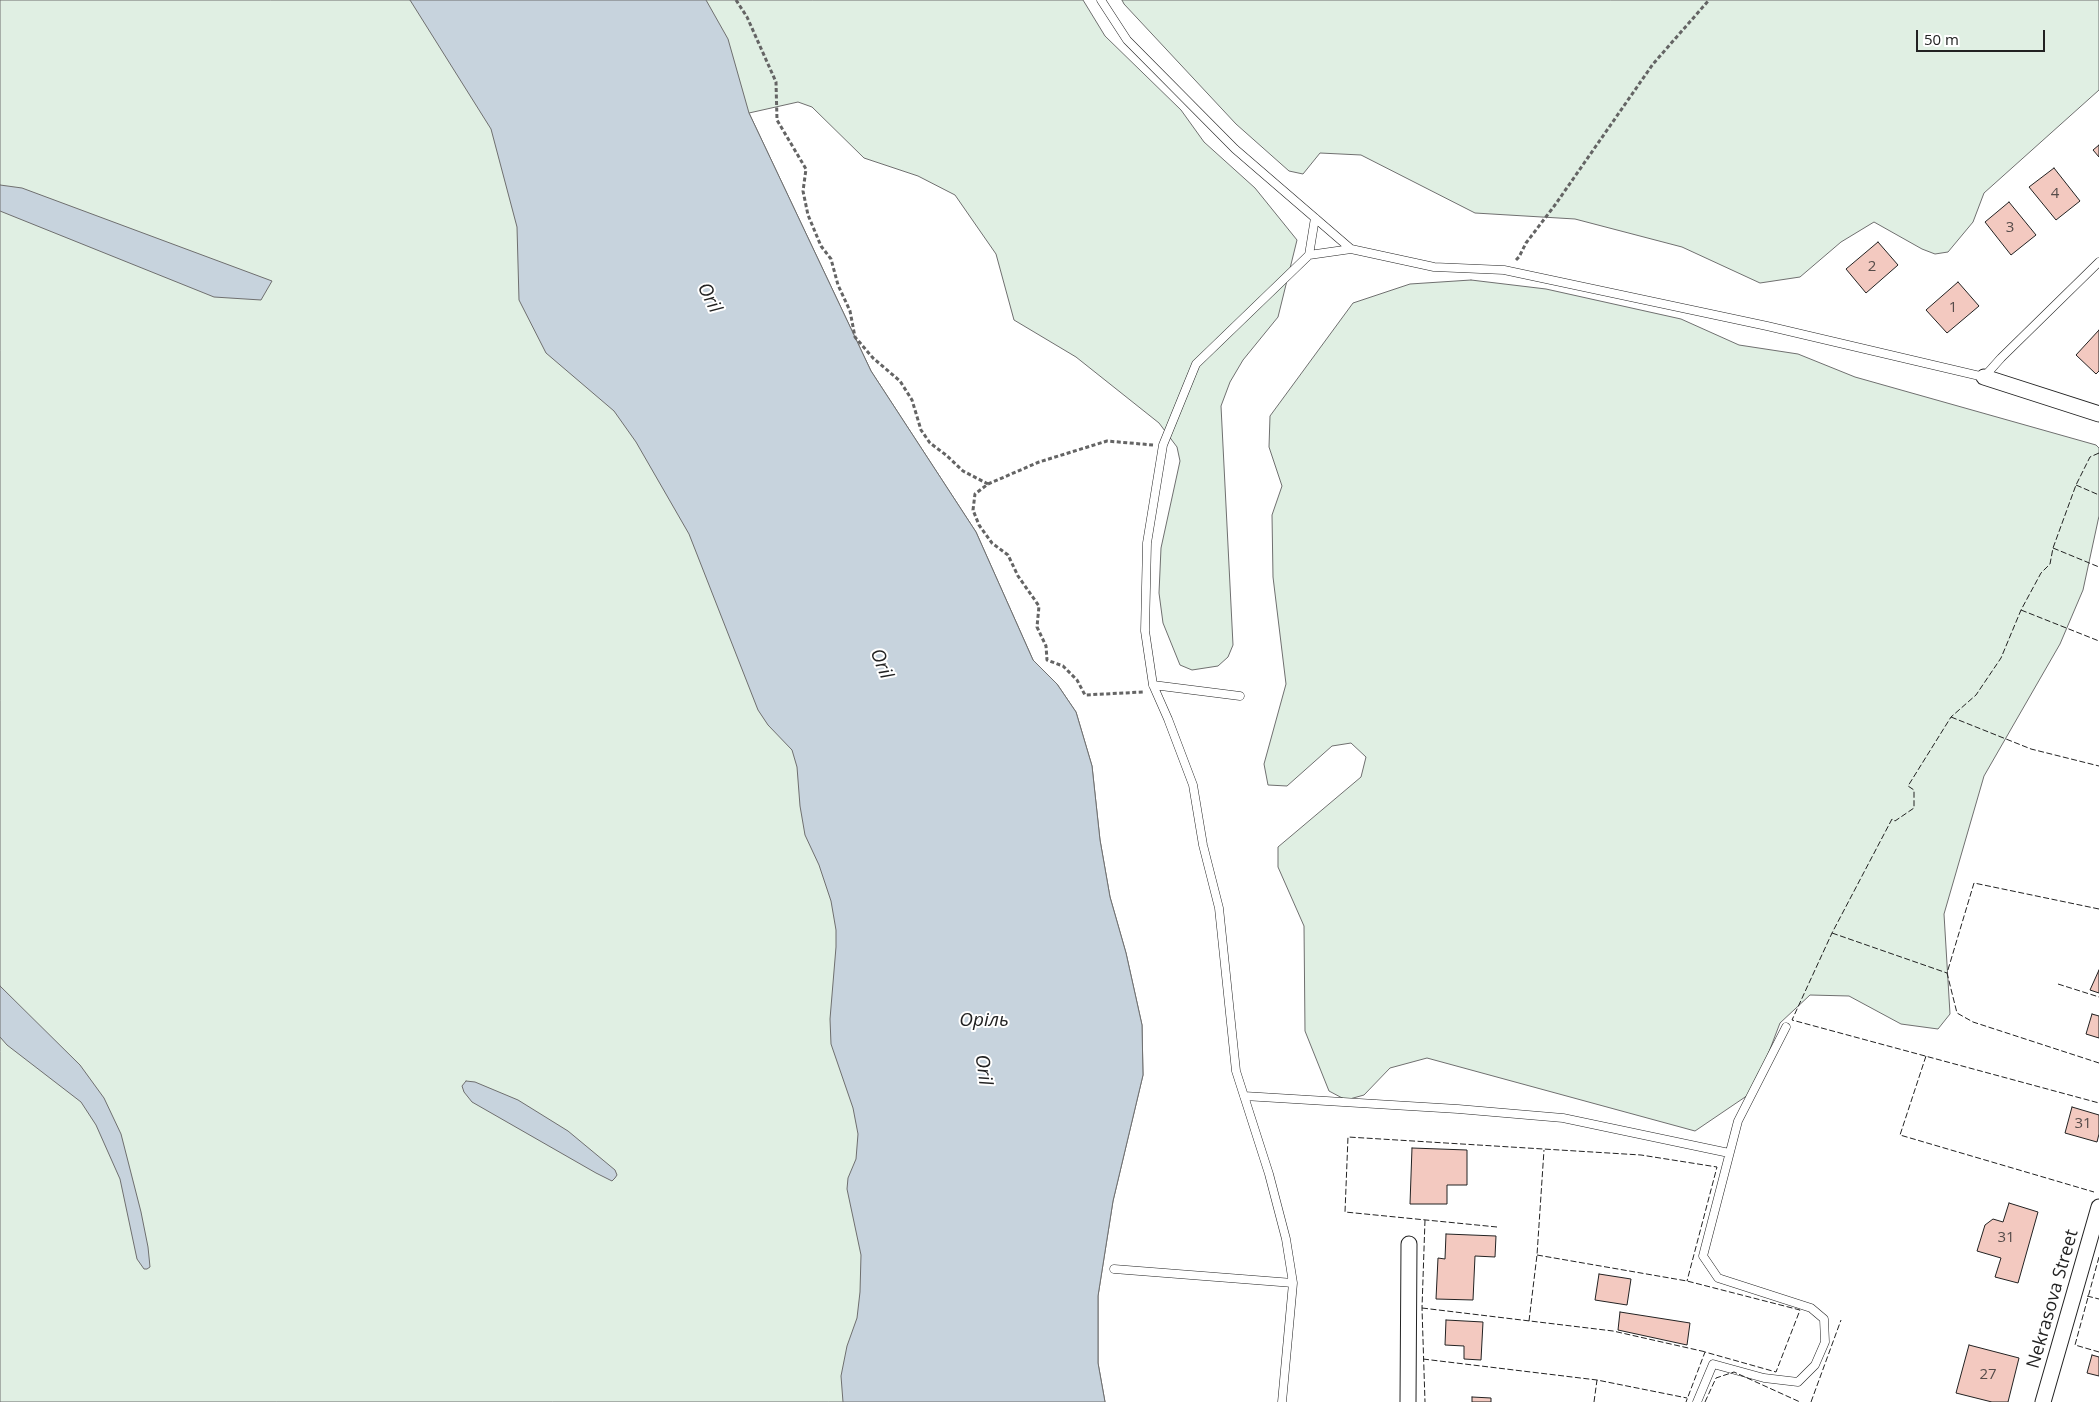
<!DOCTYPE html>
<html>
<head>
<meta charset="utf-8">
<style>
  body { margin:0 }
  #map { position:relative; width:2099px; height:1402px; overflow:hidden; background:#fff; font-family:"Open Sans",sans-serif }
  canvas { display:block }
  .scale { position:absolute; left:1916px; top:30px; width:129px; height:22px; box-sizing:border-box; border:2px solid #222; border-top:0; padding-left:6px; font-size:15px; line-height:18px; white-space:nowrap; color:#222; -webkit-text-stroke:4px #fff; paint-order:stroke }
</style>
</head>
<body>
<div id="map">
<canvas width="2099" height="1402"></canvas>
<div class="scale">50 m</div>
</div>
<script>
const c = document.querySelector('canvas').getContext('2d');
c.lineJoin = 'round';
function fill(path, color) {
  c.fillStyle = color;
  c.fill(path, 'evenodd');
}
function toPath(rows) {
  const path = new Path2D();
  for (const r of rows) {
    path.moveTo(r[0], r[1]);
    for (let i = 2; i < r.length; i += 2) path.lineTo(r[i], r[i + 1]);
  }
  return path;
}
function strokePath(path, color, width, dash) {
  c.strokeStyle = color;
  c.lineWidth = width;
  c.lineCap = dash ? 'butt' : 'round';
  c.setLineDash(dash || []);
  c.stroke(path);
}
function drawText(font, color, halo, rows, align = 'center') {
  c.font = font + ' "Open Sans",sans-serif';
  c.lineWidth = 4;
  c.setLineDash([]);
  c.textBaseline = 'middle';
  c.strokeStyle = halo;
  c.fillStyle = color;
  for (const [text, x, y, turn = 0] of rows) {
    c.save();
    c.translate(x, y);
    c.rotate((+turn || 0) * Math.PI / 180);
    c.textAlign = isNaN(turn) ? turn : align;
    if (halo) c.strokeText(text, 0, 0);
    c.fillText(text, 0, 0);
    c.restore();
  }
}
const green = toPath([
  [0,0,1083,0,1105,36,1181,110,1204,142,1255,188,1297,240,1278,317,1243,360,1230,382,1221,406,1233,645,1228,657,1218,666,1192,670,1180,665,1163,623,1159,593,1161,548,1180,461,1177,447,1159,423,1076,357,1014,320,996,254,955,195,918,176,864,158,812,107,798,102,749,113,871,371,976,532,1033,660,1057,684,1076,712,1092,766,1100,840,1110,897,1126,953,1142,1025,1143,1075,1113,1201,1098,1296,1098,1363,1105,1402,0,1402,0,0],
  [1122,0,2099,0,2099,90,1984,193,1973,222,1948,252,1935,254,1922,249,1874,222,1841,242,1800,277,1760,283,1682,247,1575,219,1475,213,1361,155,1320,153,1303,174,1289,171,1236,124,1124,4,1122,0],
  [1471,280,1546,289,1681,319,1739,345,1798,354,1855,377,2096,445,2099,448,2099,516,2083,590,2060,644,1984,776,1944,914,1950,1014,1938,1029,1901,1024,1849,996,1810,995,1780,1023,1754,1091,1695,1131,1427,1058,1390,1068,1364,1095,1346,1100,1329,1091,1305,1031,1304,926,1278,867,1278,847,1361,777,1366,757,1351,743,1332,746,1287,786,1268,785,1264,764,1286,684,1273,577,1272,515,1282,486,1269,447,1270,416,1353,303,1410,284,1471,280]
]);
const water = toPath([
  [410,0,706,0,728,39,749,113,871,371,976,532,1033,660,1057,684,1076,712,1092,766,1100,840,1110,897,1126,953,1142,1025,1143,1075,1113,1201,1098,1296,1098,1363,1105,1402,843,1402,841,1376,847,1346,857,1318,860,1292,861,1255,847,1189,848,1178,856,1159,858,1134,853,1108,831,1044,830,1019,836,947,836,930,831,901,819,865,805,835,800,806,797,767,792,750,768,725,758,710,689,534,636,442,614,411,546,353,519,300,517,227,491,129,410,0],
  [0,185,22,188,272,281,261,300,214,297,0,211,0,185],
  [0,986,80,1065,104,1098,121,1134,141,1212,148,1247,150,1267,147,1269,144,1269,137,1259,120,1179,96,1125,81,1102,7,1045,0,1037,0,986],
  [466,1081,475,1082,518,1100,568,1131,615,1170,617,1175,615,1178,612,1181,596,1173,472,1102,464,1092,462,1086,466,1081]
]);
const building = toPath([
  [2099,145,2099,157,2093,150,2099,145],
  [2054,168,2080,201,2056,220,2029,187,2054,168],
  [2009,202,2036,235,2011,255,1985,222,2009,202],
  [1878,242,1898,265,1866,293,1846,269,1878,242],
  [1958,282,1979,306,1947,333,1926,310,1958,282],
  [2099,330,2099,371,2096,374,2076,355,2099,330],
  [2099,970,2099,993,2090,990,2099,970],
  [2092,1014,2099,1016,2099,1038,2086,1034,2092,1014],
  [2072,1107,2099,1115,2099,1134,2097,1142,2065,1133,2072,1107],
  [1412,1148,1467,1150,1467,1185,1447,1185,1447,1204,1410,1204,1412,1148],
  [2009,1203,2038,1212,2018,1283,1995,1277,2001,1258,1977,1251,1985,1225,1993,1219,2003,1222,2009,1203],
  [1446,1234,1496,1236,1495,1257,1475,1256,1473,1300,1436,1299,1438,1258,1445,1259,1446,1234],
  [1599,1274,1631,1279,1627,1305,1595,1300,1599,1274],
  [1620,1312,1690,1323,1687,1345,1618,1330,1620,1312],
  [1446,1320,1483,1322,1481,1360,1464,1359,1464,1346,1445,1345,1446,1320],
  [1969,1345,2019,1358,2008,1402,1992,1402,1956,1393,1969,1345],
  [2092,1355,2099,1357,2099,1376,2087,1373,2092,1355],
  [1472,1397,1491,1398,1491,1402,1472,1402,1472,1397]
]);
const path = toPath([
  [736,0,747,17,776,82,777,120,806,169,803,191,808,215,821,246,831,259,838,285,850,311,855,337,873,358,900,381,912,400,921,430,930,443,946,455,963,471,988,484,975,494,973,510,979,525,992,543,1008,555,1018,576,1039,606,1037,627,1046,646,1047,660,1063,666,1077,680,1085,695,1143,692],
  [1516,260,1519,257,1526,243,1555,205,1653,64,1709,0],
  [988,484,1039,462,1107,441,1153,445]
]);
const service = toPath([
  [1101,0,1127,40,1235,149,1351,249,1434,267,1504,270,1767,326,1984,377,2001,358,2099,262],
  [1309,255,1351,249],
  [1153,685,1240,696],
  [1244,1096,1458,1109,1563,1118,1729,1153],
  [1114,1269,1293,1283],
  [1282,1402,1293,1283,1286,1239,1269,1174,1236,1071,1219,908,1203,845,1193,785,1168,719,1153,685,1145,631,1147,543,1163,445,1196,364,1309,255,1315,218],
  [1697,1402,1713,1364,1764,1378,1798,1382,1815,1365,1825,1342,1824,1319,1811,1308,1718,1278,1703,1256,1738,1121,1786,1027]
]);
const minor = toPath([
  [1984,377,2099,414],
  [1408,1402,1409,1244],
  [2043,1402,2099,1207]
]);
const fence = toPath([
  [2099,453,2090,457,2076,485,2053,548,2050,564,2041,573,2021,610,2001,658,1976,695,1951,717,1908,786,1914,790,1914,808,1895,821,1892,819,1832,933,1792,1020,2099,1103],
  [2076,485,2099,495],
  [2053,548,2099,567],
  [2021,610,2099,641],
  [1951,717,2031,749,2099,766],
  [2099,909,1974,883,1947,973,1957,1013,1973,1022,2099,1063],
  [1832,933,1947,973],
  [2058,984,2099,997],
  [1926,1056,1900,1135,2094,1192],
  [1425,1220,1422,1308,1425,1402],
  [1497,1227,1345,1212,1348,1137,1641,1155,1717,1167,1687,1281],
  [1537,1255,1687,1281,1800,1310,1776,1372,1705,1352,1686,1402],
  [2099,1257,2075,1345,2099,1352],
  [2087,1296,2099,1299],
  [1422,1308,1613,1331,1706,1352],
  [1529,1321,1537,1255,1544,1150],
  [1423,1359,1597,1380,1687,1398],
  [1594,1402,1597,1380],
  [1705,1402,1716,1378,1734,1372,1800,1402],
  [1811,1402,1841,1320]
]);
const numberNames = [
  ["4",2055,194],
  ["3",2010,228],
  ["2",1872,267],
  ["1",1953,308],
  ["31",2083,1124],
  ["31",2006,1238],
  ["27",1988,1375]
];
const streetNames = [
  ["Nekrasova Street",2053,1299,-74]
];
const waterNames = [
  ["Oril",709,298,63],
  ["Oril",881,664,68],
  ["Орiль",984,1021],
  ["Oril",983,1070,82]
];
fill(green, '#e0efe3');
strokePath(green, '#6f6f6f', 1);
fill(water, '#c7d3dd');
strokePath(water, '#6f6f6f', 1);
fill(building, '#f3c9c0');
strokePath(building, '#222', 1);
strokePath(service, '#222', 9);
strokePath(minor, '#222', 17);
strokePath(path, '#646464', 3, [4, 2.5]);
strokePath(service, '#fff', 8);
strokePath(minor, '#fff', 15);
strokePath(fence, '#222', 1, [6, 2.5]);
drawText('15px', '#564c4a', null, numberNames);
drawText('18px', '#222', '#fff', streetNames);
drawText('italic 19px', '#222', '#fff', waterNames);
</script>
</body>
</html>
